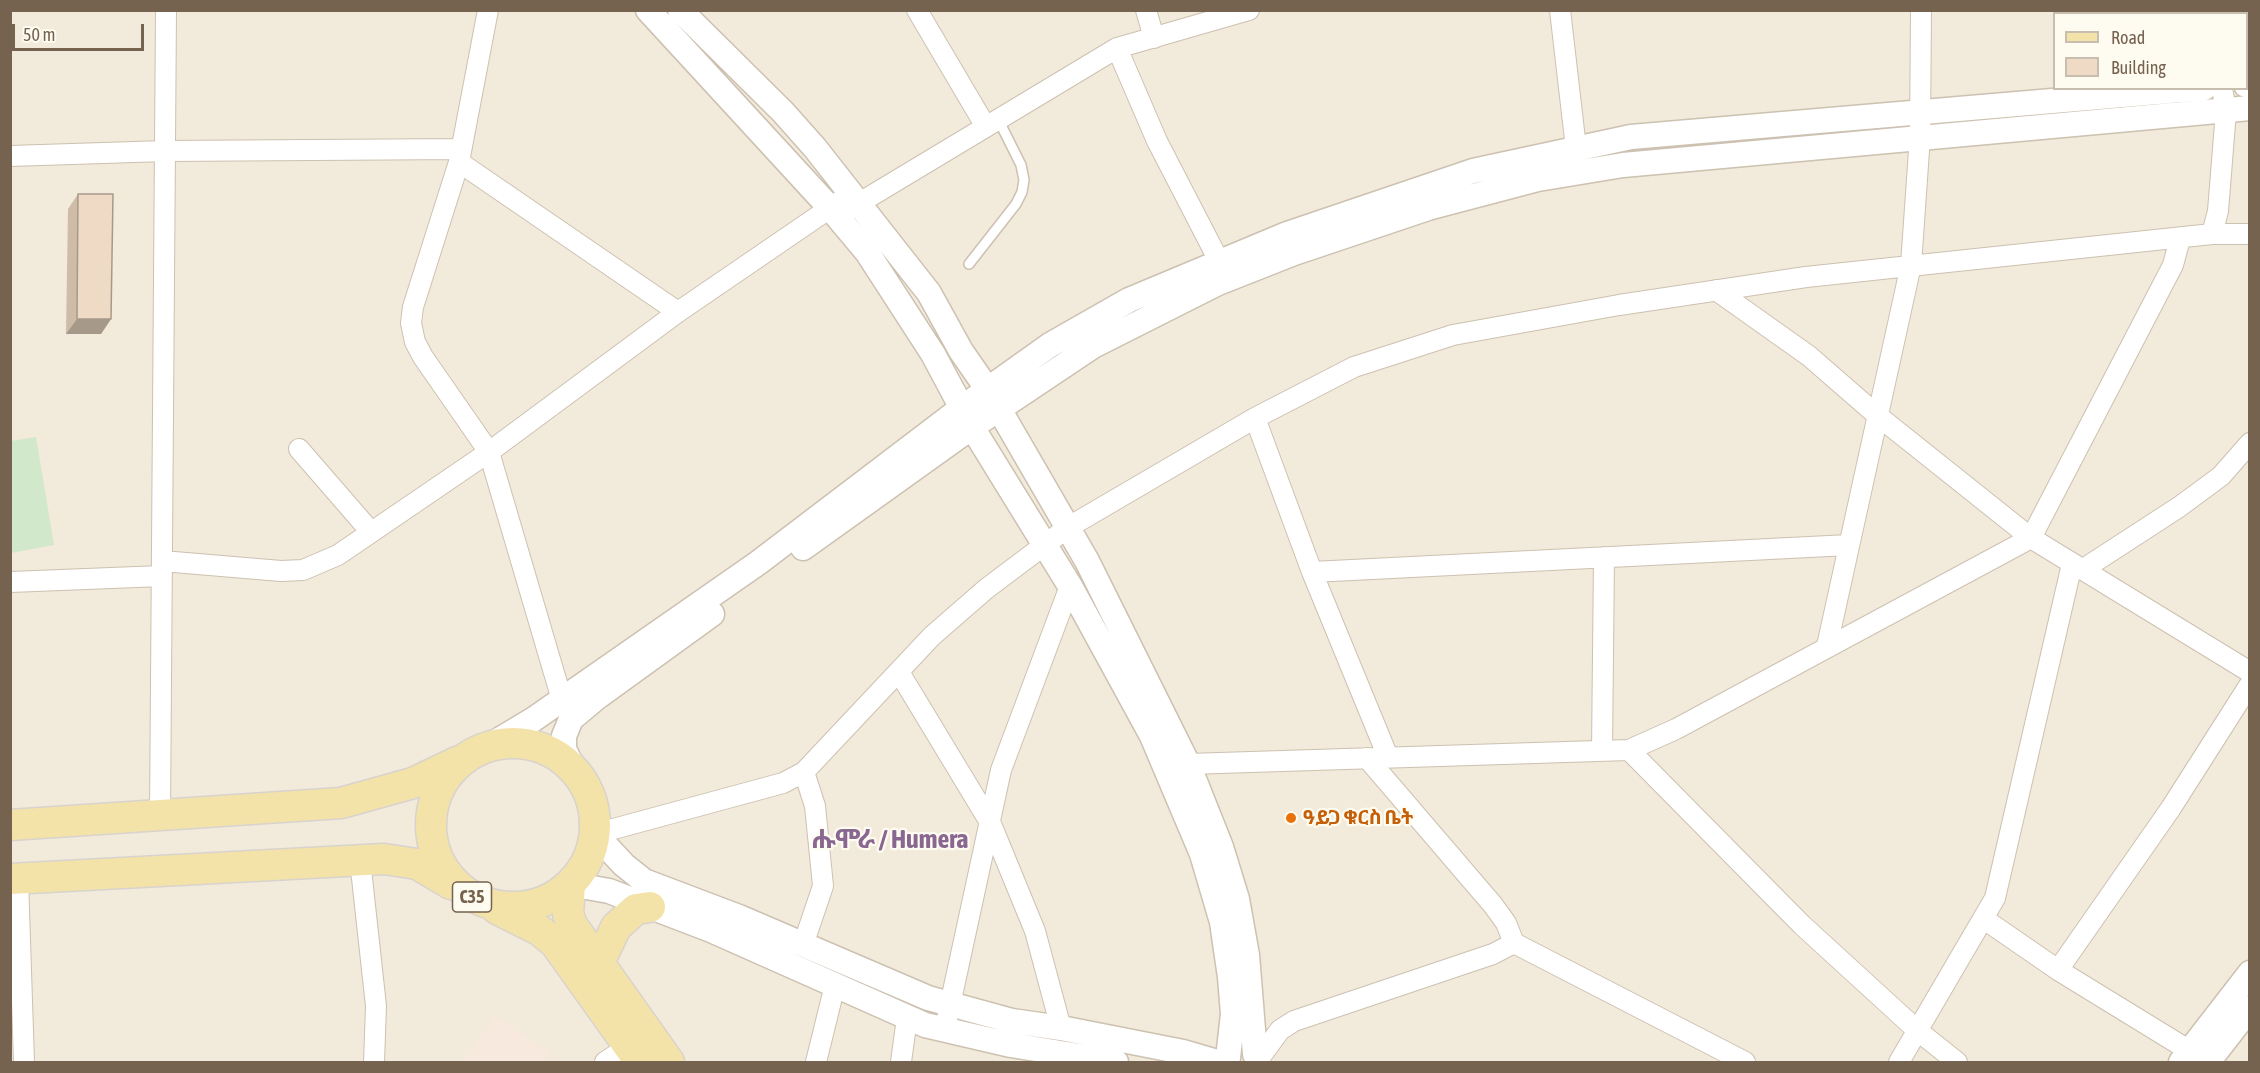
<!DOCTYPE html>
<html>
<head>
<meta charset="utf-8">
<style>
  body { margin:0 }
  #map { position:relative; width:2260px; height:1073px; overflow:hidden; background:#fbf7eb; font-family:"Asap Condensed",sans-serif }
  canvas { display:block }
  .frame { position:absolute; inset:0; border:12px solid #75624f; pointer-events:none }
  .legend { position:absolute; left:2053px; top:12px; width:195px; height:78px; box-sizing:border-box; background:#fefbf1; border:2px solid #c7beb0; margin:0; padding:8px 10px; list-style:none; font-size:18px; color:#75624f }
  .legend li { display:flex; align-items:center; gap:12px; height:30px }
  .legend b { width:30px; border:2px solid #c7beb0 }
  .scale { position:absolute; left:12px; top:24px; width:132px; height:27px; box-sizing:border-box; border:3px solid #75624f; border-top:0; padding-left:8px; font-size:18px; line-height:21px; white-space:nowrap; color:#75624f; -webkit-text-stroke:4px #fefbf1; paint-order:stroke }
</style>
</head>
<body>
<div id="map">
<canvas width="2260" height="1073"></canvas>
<div class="frame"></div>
<ul class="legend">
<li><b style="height:8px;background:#f4e3a9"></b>Road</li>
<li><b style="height:16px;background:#efdbc5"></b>Building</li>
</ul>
<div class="scale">50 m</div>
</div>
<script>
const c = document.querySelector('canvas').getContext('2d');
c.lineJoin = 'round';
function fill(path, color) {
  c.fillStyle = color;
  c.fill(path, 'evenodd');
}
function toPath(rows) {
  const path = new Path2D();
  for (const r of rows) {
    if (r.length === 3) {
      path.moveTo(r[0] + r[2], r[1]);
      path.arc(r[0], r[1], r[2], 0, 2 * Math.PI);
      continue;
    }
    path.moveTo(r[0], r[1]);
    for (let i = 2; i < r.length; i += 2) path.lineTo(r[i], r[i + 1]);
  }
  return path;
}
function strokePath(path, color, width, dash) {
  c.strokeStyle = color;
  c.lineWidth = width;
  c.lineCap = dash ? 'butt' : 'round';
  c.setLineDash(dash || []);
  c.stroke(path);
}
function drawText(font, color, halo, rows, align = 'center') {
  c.font = font + ' "Asap Condensed","Noto Sans Ethiopic",sans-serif';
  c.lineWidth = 4.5;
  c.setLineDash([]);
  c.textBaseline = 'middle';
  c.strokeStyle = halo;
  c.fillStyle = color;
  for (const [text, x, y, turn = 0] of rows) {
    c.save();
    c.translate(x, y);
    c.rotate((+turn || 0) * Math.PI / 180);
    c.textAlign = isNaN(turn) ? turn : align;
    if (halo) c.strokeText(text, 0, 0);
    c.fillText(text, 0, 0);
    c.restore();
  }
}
const residential = toPath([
  [11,11,2249,11,2249,1062,11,1062],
  [2054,14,2246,14,2246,88,2054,88]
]);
const commercial = toPath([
  [494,1015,550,1052,543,1062,462,1062]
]);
const green = toPath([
  [36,437,54,545,11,553,11,441]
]);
const service = toPath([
  [969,264,1016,204,1022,192,1024,180,1021,165,998,119]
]);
const minor = toPath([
  [488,10,459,162,413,307,411,323,415,342,423,357,489,452,562,700],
  [917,10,986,127],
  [1146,10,1154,38],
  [1560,10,1576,148],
  [2204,10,2205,14],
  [1117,48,1157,141,1219,261],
  [10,156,165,151,461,149],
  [459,162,678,312],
  [846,211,1117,48,1249,10],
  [2212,234,2250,234],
  [1716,290,1809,356,1878,416,2031,538,2250,672],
  [1255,418,1312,572,1388,757],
  [299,449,371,532],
  [162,561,281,571,303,570,338,555,489,452,678,312,852,193],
  [2082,570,2179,507,2221,476,2250,443],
  [1312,572,1849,545],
  [10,582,162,576],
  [1827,646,1911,265,1920,136,1921,10],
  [899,672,991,824,1035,931,1061,1028],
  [1629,750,1802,925,1918,1031,1957,1062],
  [1602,751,1604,557],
  [1367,758,1493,905,1506,923,1514,943,1745,1062],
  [1177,769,1188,764,1629,750,1676,729,2031,538,2173,265,2180,239],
  [160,815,166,10],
  [595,834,783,783,804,772,932,636,986,589,1067,528,1255,418,1354,367,1453,335,1619,305,1806,277,2212,234,2218,211,2226,111,2222,88],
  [360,860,376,1006,374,1062],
  [18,879,24,1062],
  [1984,919,2058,970,2190,1051],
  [803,945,823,886,815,806,804,772],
  [2058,970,2171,808,2250,684],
  [945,1028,1001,770,1070,586],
  [1261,1056,1280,1030,1294,1021,1493,954,1514,943],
  [605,1062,628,1047],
  [816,1062,835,985],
  [901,1062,907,1018],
  [1899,1062,1995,898,2072,564]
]);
const tertiary = toPath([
  [648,10,831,209,867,252,933,354,972,427,1070,586,1152,736,1202,854,1222,922,1230,977,1233,1014,1228,1058],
  [680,10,783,112,815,148,929,293,961,351,988,390,1087,561,1188,764,1221,847,1237,899,1247,955,1255,1054],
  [2246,85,2250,84],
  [803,548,972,427,1093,346,1218,283,1294,253,1428,208,1538,179,1623,165,2250,108],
  [484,749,534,719,758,563,963,407,1050,345,1129,300,1287,234,1473,171,1631,137,2204,88],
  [573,768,564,749,564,736,571,719,596,698,712,614],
  [595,834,624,865,644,881,739,917,928,998,1012,1021,1061,1028,1183,1052,1217,1062],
  [570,884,609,891,711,930,925,1025,1011,1045,1116,1062],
  [2181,1062,2250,973],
  [2208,1062,2250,1008]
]);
const primary = toPath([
  [513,825,82],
  [10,825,341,803,413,783,459,761],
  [10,879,384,859,417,864,451,884],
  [570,884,568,914,572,925,669,1062],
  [497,909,539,930,555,943,640,1062],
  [599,963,616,927,636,909,650,907]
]);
const wall = toPath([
  [78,194,111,319,101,334,66,334,68,209]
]);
const shadedWall = toPath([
  [77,319,111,319,101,334,66,334]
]);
const building = toPath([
  [78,194,113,194,111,319,77,319,78,194]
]);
const markers = [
  [1291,818,6,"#e8710a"]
];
const shields = [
  [472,897,39]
];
const shieldNames = [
  ["C35",472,897]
];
const foodNames = [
  ["ዓይጋ ቁርስ ቤት",1303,818]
];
const districtNames = [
  ["ሑሞራ / Humera",890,840]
];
fill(residential, '#f2eada');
fill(commercial, '#f7e9dd');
fill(green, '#d2e8ca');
strokePath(service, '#cdc1b1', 12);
strokePath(minor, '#cdc1b1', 22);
strokePath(tertiary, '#cdc1b1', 27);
strokePath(primary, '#d8d3ce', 33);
strokePath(service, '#fff', 9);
strokePath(minor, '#fff', 20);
strokePath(tertiary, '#fff', 24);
strokePath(primary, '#f4e3a9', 30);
fill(wall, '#cebca9');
fill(shadedWall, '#a7998a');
fill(building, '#efdbc5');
strokePath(building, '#a7998a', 1.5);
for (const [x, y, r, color] of markers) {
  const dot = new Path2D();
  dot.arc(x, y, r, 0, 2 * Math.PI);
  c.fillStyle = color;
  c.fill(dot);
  strokePath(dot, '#fefbf1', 2);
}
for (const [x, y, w] of shields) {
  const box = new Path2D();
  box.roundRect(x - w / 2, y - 15, w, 30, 4.5);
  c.fillStyle = '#fefbf1';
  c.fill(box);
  strokePath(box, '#75624f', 1.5);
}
drawText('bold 18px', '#75624f', null, shieldNames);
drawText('bold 20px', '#c56008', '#fefbf1', foodNames, 'left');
drawText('bold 26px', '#896790', '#fefbf1', districtNames);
</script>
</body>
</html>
